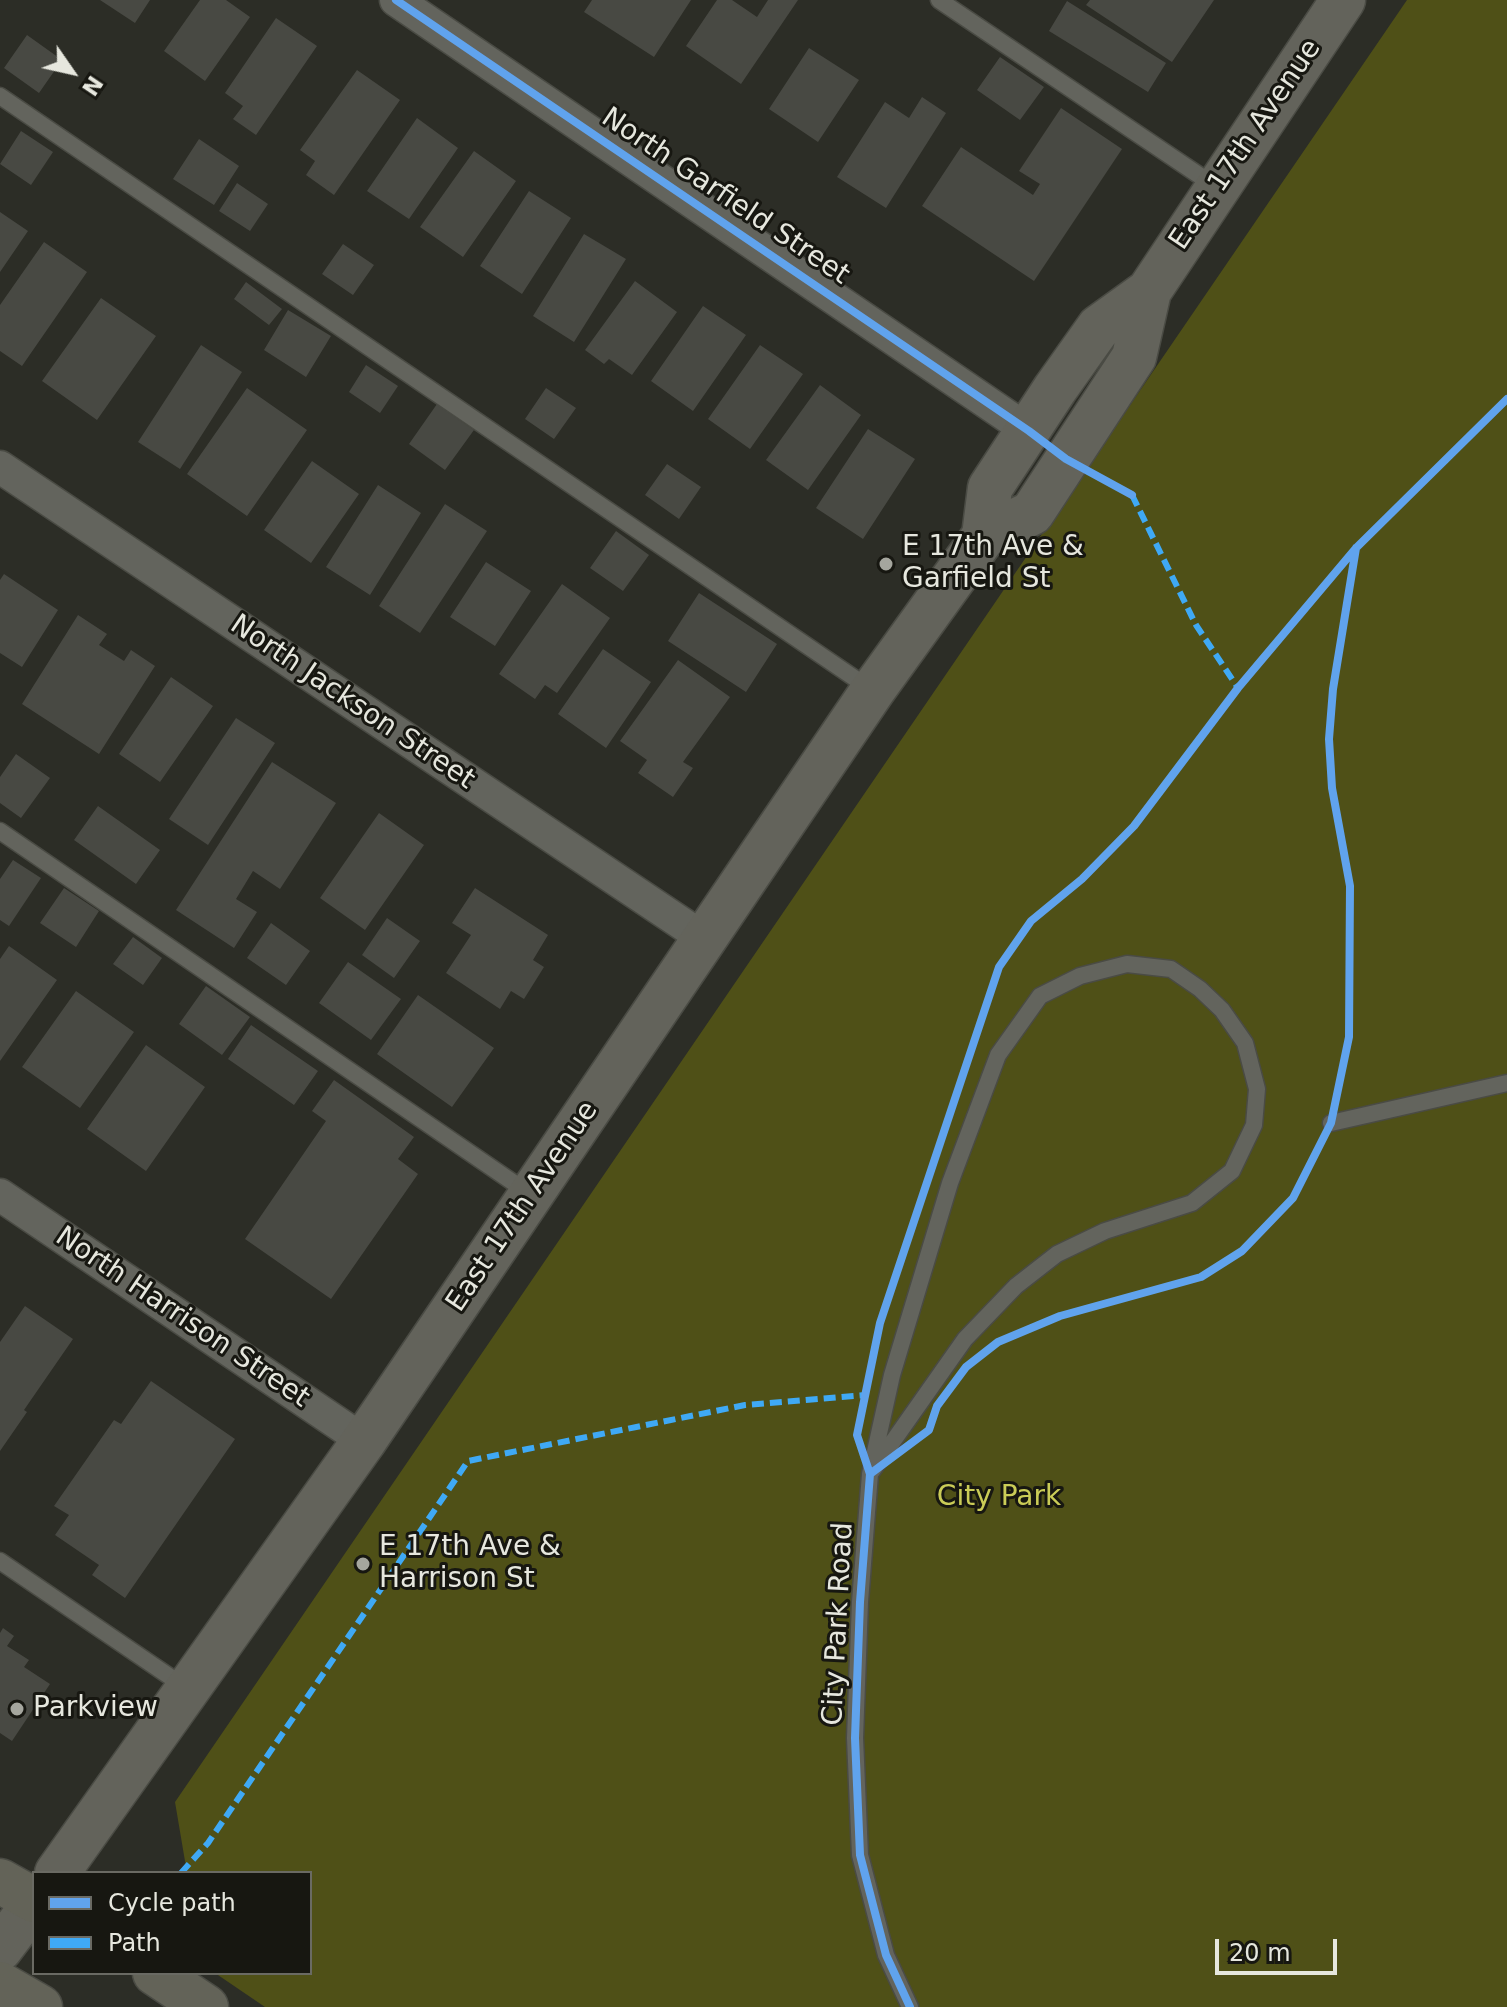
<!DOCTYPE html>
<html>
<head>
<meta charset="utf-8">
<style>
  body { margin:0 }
  #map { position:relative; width:1507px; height:2007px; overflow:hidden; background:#2c2d26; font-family:"DejaVu Sans",sans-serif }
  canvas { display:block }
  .legend { position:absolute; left:32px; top:1871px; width:280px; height:104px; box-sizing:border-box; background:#171711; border:2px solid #6a6a63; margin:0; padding:10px 14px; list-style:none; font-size:24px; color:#e6e7de }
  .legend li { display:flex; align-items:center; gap:16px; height:40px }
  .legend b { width:40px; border:2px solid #6a6a63 }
  .north { position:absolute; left:32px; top:32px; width:80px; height:80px; -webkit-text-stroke:6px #171711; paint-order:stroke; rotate:124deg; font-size:22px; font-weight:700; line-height:32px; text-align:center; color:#e6e7de }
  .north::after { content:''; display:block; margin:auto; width:28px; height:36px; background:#e6e7de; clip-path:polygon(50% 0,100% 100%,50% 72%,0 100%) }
  .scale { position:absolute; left:1215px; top:1939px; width:122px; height:36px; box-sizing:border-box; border:4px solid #e6e7de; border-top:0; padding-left:10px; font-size:24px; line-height:28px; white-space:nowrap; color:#e6e7de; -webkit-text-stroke:6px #171711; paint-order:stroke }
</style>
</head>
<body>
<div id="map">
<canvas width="1507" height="2007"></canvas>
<ul class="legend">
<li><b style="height:10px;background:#60a3ed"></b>Cycle path</li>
<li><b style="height:10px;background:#3fa9f5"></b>Path</li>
</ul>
<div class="north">N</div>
<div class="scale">20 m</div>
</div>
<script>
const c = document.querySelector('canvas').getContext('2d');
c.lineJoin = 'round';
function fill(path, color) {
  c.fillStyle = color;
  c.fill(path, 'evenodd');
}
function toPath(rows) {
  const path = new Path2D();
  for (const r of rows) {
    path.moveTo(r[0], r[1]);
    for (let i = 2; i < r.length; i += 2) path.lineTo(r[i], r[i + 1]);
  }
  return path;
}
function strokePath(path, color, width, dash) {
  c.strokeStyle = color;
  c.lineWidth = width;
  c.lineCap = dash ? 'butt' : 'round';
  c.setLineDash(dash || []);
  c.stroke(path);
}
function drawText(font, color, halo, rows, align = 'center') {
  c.font = font + ' "DejaVu Sans",sans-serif';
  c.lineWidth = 6;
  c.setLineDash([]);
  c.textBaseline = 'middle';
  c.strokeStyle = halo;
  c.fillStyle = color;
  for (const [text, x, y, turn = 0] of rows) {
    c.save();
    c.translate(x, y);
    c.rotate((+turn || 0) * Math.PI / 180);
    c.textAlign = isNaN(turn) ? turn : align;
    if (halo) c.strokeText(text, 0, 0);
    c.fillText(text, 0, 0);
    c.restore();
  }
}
const green = toPath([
  [1407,0,1507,0,1507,2007,265,2007,215,1973,310,1973,310,1873,187,1873,175,1802]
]);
const building = toPath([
  [100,0,150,0,135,23],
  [200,0,226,0,250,17,205,81,164,51],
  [592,0,691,0,654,57,584,12],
  [717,0,732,0,757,17,768,0,798,0,741,84,686,46],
  [1090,0,1214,0,1172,62,1086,5],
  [1067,1,1166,63,1148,92,1049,31],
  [276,18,317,46,256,135,233,119,243,106,225,93],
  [27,35,62,60,39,93,4,68],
  [809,48,859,80,818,142,769,109],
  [1000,57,1044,87,1020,120,977,90],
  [357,70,400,100,334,195,306,175,315,161,300,150],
  [922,97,946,113,886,208,837,177,885,102,909,118],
  [1061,108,1122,149,1034,281,922,206,961,147,1033,195,1040,184,1019,171],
  [417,118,458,148,409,219,367,191],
  [21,131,53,152,31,185,0,164],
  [199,139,239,166,214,205,173,179],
  [474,151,516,181,463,257,420,227],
  [237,183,268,204,250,231,219,211],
  [529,191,571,218,522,294,480,266],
  [0,212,28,231,0,272],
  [584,234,626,259,574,342,533,316],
  [44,242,87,272,22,366,0,351,0,305],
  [343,244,374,265,353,295,322,274],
  [635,281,677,312,632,375,609,359,604,364,585,350],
  [246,282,282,309,269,325,234,299],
  [101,298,156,336,97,420,42,381],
  [703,306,746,335,693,411,651,381],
  [288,310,331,336,306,377,264,350],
  [201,345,242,372,180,469,138,442],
  [760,345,803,374,750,449,708,419],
  [366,365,398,386,380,413,349,392],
  [820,385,861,415,808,490,766,460],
  [247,388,307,430,247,516,187,474],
  [546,388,576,408,554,439,525,419],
  [437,404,474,430,445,470,409,444],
  [868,429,915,459,863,539,816,508],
  [312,461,359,494,311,563,264,530],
  [667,464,701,487,679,519,645,495],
  [378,485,421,513,370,595,326,567],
  [445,504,487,531,420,633,379,606],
  [616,531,649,555,623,591,590,568],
  [486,562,531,591,495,646,450,617],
  [4,574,58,610,22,667,0,653,0,580],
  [562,584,610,618,557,693,545,685,535,699,499,674],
  [699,593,777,644,746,692,668,641],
  [78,615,107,634,99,645,124,661,131,650,155,666,99,754,22,704],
  [603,649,651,682,606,748,558,714],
  [678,660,730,697,683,762,693,768,673,797,638,773,647,760,620,741],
  [171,677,213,706,160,782,119,754],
  [236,718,275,743,208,845,169,819],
  [16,754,50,778,21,818,0,803,0,777],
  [272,762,336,803,280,889,253,871,236,899,257,912,234,948,176,910],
  [98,806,160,850,136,884,74,840],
  [379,813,424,845,365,930,320,898],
  [13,860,41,878,9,926,0,920,0,879],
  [64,888,99,911,76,947,40,923],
  [475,888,548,935,533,960,544,967,524,999,511,991,500,1009,446,973,471,935,452,923],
  [387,918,420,941,394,978,362,955],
  [271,923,310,951,286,985,247,958],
  [133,937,162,958,143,985,113,964],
  [9,946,57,980,0,1061,0,959],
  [348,962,401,999,371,1040,319,1003],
  [206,986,250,1017,222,1055,179,1024],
  [76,991,134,1032,80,1108,22,1067],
  [418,995,494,1048,452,1107,377,1054],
  [251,1025,318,1071,294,1105,228,1059],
  [146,1045,205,1087,146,1171,87,1129],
  [334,1080,414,1137,398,1159,418,1174,331,1299,245,1239,326,1121,312,1111],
  [25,1306,73,1339,24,1410,27,1412,0,1451,0,1342],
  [151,1381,235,1439,125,1598,92,1575,99,1565,55,1535,69,1515,54,1506,114,1420,121,1424],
  [3,1628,14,1636,7,1646,29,1660,24,1667,50,1684,12,1741,0,1733,0,1633]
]);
const service = toPath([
  [939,0,1215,186],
  [0,96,872,690],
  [0,831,530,1194],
  [1331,1123,1507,1083],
  [870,1474,965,1339,1016,1286,1057,1254,1105,1231,1192,1203,1232,1171,1254,1125,1257,1089,1245,1043,1222,1010,1200,989,1171,969,1127,964,1080,976,1040,996,998,1055,950,1183,892,1375,870,1474,860,1602,855,1738,860,1855,886,1955,910,2007],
  [0,1561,188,1689]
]);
const minor = toPath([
  [396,0,1029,431],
  [0,467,705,939],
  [0,1195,364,1441]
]);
const secondary = toPath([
  [984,536,990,488,1055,389,1099,327,1149,291],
  [57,1873,364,1441,873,690,984,536,1032,513,1134,357,1149,291,1343,0],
  [0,1949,34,1904]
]);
const primary = toPath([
  [0,1881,34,1900],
  [155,1973,206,2007],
  [0,1984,40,2007]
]);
const quiet = toPath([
  [1132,495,1196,625,1238,688],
  [181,1873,208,1843,468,1461,745,1405,866,1395]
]);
const cycleway = toPath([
  [396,0,1029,431,1066,459,1132,495],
  [870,1474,929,1430,937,1406,966,1367,998,1342,1060,1316,1201,1277,1242,1251,1293,1198,1331,1123,1349,1037,1350,886,1332,788,1329,739,1333,689,1356,548],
  [910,2007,886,1955,860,1855,855,1738,860,1602,870,1474,857,1435,880,1323,999,967,1031,921,1082,879,1134,826,1238,688,1356,548,1507,399]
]);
const markers = [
  [886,564,8,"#a5a69e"],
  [363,1564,8,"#a5a69e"],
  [17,1709,8,"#a5a69e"]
];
const streetNames = [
  ["East 17th Avenue",1246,145,-56],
  ["North Garfield Street",725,197,34],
  ["North Jackson Street",352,703,34],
  ["East 17th Avenue",523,1207,-56],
  ["North Harrison Street",182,1318,34],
  ["City Park Road",839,1624,-87]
];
const poiNames = [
  ["E 17th Ave &",902,548],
  ["Garfield St",902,580],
  ["E 17th Ave &",379,1548],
  ["Harrison St",379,1580],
  ["Parkview",33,1709]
];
const parkNames = [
  ["City Park",999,1498]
];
fill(green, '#4f5017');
fill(building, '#484943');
strokePath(service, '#4a4b44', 19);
strokePath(minor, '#4a4b44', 35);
strokePath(secondary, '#4a4b44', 47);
strokePath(primary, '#4a4b44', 47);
strokePath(service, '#63645d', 16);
strokePath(minor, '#63645d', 32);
strokePath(secondary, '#63635b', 44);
strokePath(primary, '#636358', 44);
strokePath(quiet, '#3fa9f5', 6, [12, 6]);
strokePath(cycleway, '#60a3ed', 8);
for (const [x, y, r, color] of markers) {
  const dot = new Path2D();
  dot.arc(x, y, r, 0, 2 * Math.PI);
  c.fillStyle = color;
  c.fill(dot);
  strokePath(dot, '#171711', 3);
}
drawText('28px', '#e6e7de', '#171711', streetNames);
drawText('28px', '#e6e7de', '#171711', poiNames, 'left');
drawText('28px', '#cacc57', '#171711', parkNames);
</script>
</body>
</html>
